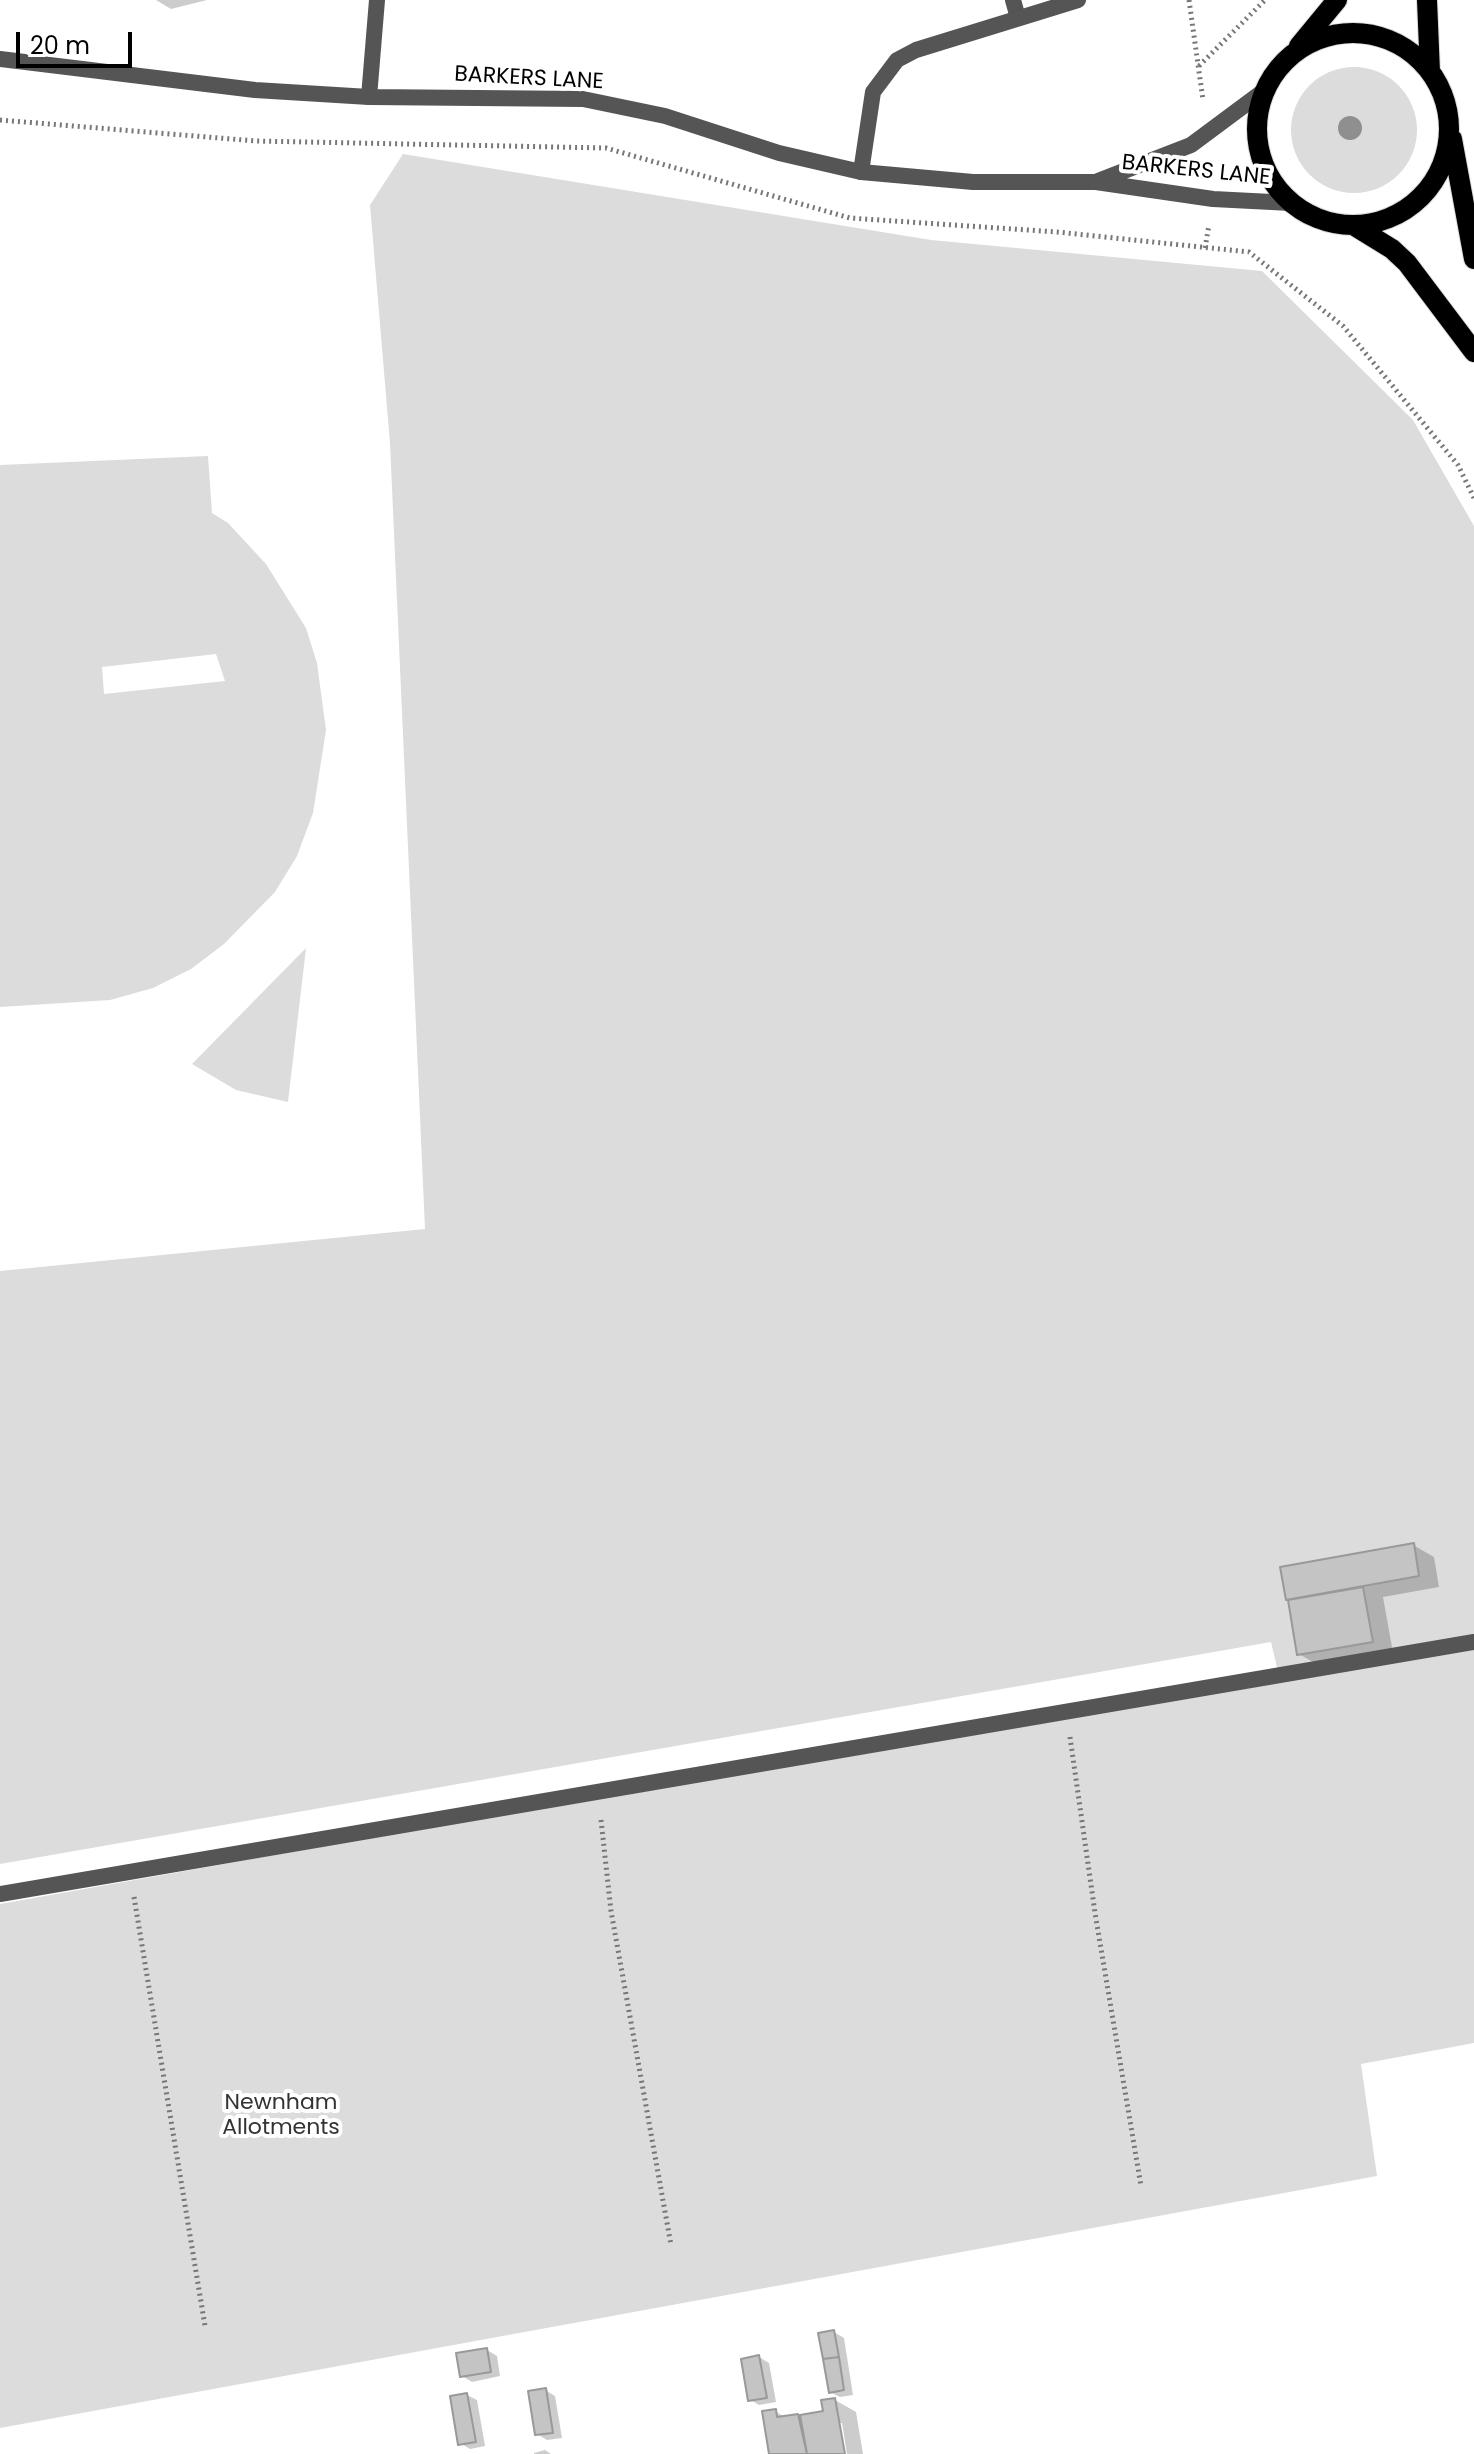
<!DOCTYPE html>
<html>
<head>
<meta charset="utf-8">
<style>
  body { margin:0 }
  #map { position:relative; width:1474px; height:2454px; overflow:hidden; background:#fff; font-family:Poppins,sans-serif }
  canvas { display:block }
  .scale { position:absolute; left:16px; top:32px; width:116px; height:36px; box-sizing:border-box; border:4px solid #000; border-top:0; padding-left:10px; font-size:24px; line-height:28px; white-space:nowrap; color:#000; -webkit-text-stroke:6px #fff; paint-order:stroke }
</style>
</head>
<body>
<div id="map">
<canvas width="1474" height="2454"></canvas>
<div class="scale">20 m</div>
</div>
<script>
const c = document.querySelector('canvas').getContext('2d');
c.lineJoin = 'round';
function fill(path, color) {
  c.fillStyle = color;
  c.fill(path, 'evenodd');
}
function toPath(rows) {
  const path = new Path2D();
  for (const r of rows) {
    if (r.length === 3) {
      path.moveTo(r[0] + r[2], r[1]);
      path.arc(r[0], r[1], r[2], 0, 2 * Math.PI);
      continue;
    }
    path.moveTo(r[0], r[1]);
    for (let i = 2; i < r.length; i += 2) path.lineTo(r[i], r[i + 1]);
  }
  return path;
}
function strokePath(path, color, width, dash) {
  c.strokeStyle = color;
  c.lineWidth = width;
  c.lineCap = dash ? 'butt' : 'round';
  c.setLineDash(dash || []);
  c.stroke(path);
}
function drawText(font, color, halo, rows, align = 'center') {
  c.font = font + ' Poppins,sans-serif';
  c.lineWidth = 8;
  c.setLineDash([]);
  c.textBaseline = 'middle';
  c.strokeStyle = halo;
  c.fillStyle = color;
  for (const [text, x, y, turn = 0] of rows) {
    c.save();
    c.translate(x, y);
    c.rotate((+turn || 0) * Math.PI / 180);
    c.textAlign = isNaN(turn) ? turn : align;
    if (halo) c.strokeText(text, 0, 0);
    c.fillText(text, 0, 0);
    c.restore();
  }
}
const green = toPath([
  [1354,130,63],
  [403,154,931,240,1262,271,1413,420,1474,526,1474,2043,1361,2064,1377,2176,0,2428,0,1904,1279,1676,1271,1642,0,1864,0,1271,425,1229,390,443,370,205],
  [208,456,212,513,228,523,266,564,306,628,317,663,326,730,313,813,297,856,275,892,224,944,191,969,153,988,110,1000,0,1007,0,465],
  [216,654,225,681,104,694,102,667],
  [306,948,288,1102,236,1090,192,1064]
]);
const shadow = toPath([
  [156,0,207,0,171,9],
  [1413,1545,1434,1557,1439,1587,1383,1597,1393,1653,1320,1666,1299,1654,1283,1568],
  [834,2332,844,2338,853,2395,840,2397,830,2392],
  [487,2350,497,2356,500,2376,472,2382,462,2376],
  [759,2357,769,2363,776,2402,759,2405,749,2399],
  [545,2390,555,2396,562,2438,547,2440,537,2434],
  [467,2395,477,2400,485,2446,470,2449,460,2443],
  [835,2400,856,2412,863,2454,847,2454,842,2423,838,2423,843,2454,771,2454,775,2411,786,2418,803,2419,826,2413],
  [545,2450,551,2454,534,2454,534,2453]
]);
const building = toPath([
  [1414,1543,1419,1576,1286,1600,1280,1567,1414,1543],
  [1363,1587,1373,1642,1297,1655,1288,1600,1363,1587],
  [834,2330,839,2357,823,2359,818,2333,834,2330],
  [487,2348,491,2372,460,2377,456,2353,487,2348],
  [759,2355,767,2398,748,2401,741,2359,759,2355],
  [839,2357,844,2390,829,2393,823,2359,839,2357],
  [546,2388,553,2433,535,2435,528,2391,546,2388],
  [467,2393,476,2442,458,2445,450,2396,467,2393],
  [835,2398,845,2454,807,2454,800,2415,823,2411,821,2400,835,2398],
  [776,2409,777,2417,798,2414,807,2454,769,2454,762,2411,776,2409]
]);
const path = toPath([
  [1189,0,1203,100],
  [1199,66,1265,0],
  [0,120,256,141,606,148,850,218,1057,232,1249,252,1343,326,1458,465,1474,498],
  [1205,248,1209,225],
  [1070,1737,1095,1913,1141,2186],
  [601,1820,611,1911,671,2245],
  [134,1897,205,2326]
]);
const service = toPath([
  [1013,0,1018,18],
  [369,97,377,0],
  [0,1894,1474,1642]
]);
const minor = toPath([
  [861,172,873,92,897,60,916,50,1078,0]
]);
const tertiary = toPath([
  [0,59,255,90,369,97,583,99,665,116,779,153,861,172,973,182,1096,182,1213,199,1291,203],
  [1098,181,1191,145,1265,90]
]);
const primary = toPath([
  [1427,0,1430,72],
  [1353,129,96],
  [1299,46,1337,0],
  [1452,139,1474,259],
  [1353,225,1392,249,1407,263,1474,352]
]);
const trees = [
  [1350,128]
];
const streetNames = [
  ["BARKERS LANE",529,79,3],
  ["BARKERS LANE",1196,171,6]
];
const parkNames = [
  ["Newnham",281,2103],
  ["Allotments",281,2128]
];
fill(green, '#dcdcdc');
fill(shadow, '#0003');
fill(building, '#c4c4c4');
strokePath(building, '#999', 2);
strokePath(primary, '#dbdbdb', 22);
strokePath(path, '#777', 5, [2, 4]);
strokePath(service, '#555', 16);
strokePath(minor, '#555', 16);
strokePath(tertiary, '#555', 16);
strokePath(primary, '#000', 20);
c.fillStyle = '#8f8f8f';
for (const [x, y] of trees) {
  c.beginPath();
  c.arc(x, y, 12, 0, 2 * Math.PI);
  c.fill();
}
drawText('22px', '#000', '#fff', streetNames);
drawText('22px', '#333', '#fff', parkNames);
</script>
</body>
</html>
